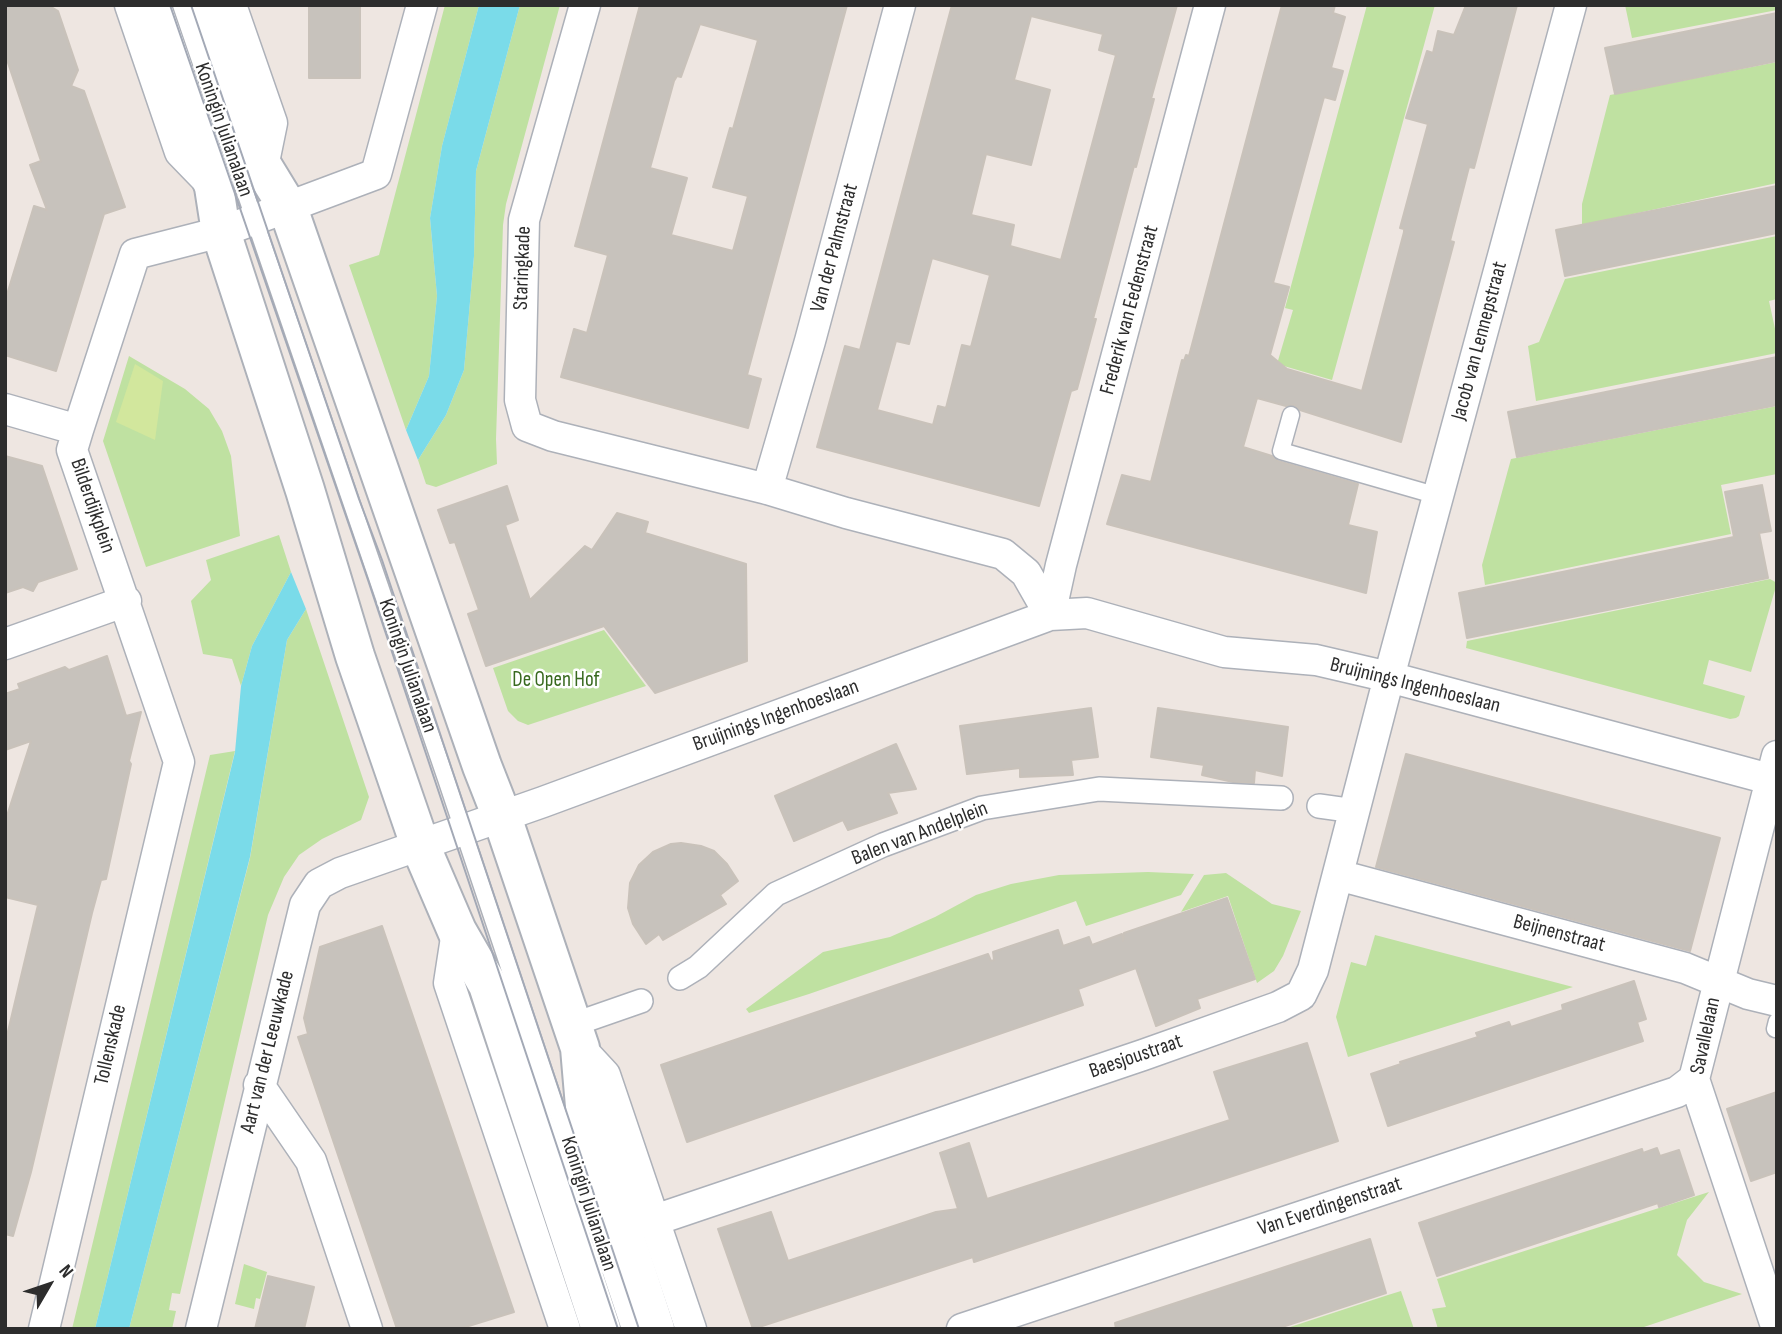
<!DOCTYPE html>
<html>
<head>
<meta charset="utf-8">
<style>
  body { margin:0 }
  #map { position:relative; width:1782px; height:1334px; overflow:hidden; background:#eee6e1; font-family:"Sofia Sans Condensed",sans-serif }
  canvas { display:block }
  .frame { position:absolute; inset:0; border:7px solid #2d2d2d; pointer-events:none }
  .north { position:absolute; left:14px; top:1250px; width:70px; height:70px; -webkit-text-stroke:5px #fff; paint-order:stroke; rotate:51deg; font-size:19px; font-weight:700; line-height:28px; text-align:center; color:#2d2d2d }
  .north::after { content:''; display:block; margin:auto; width:24px; height:32px; background:#2d2d2d; clip-path:polygon(50% 0,100% 100%,50% 72%,0 100%) }
</style>
</head>
<body>
<div id="map">
<canvas width="1782" height="1334"></canvas>
<div class="frame"></div>
<div class="north">N</div>
</div>
<script>
const c = document.querySelector('canvas').getContext('2d');
c.lineJoin = 'round';
function fill(path, color) {
  c.fillStyle = color;
  c.fill(path, 'evenodd');
}
function toPath(rows) {
  const path = new Path2D();
  for (const r of rows) {
    path.moveTo(r[0], r[1]);
    for (let i = 2; i < r.length; i += 2) path.lineTo(r[i], r[i + 1]);
  }
  return path;
}
function strokePath(path, color, width, dash) {
  c.strokeStyle = color;
  c.lineWidth = width;
  c.lineCap = dash ? 'butt' : 'round';
  c.setLineDash(dash || []);
  c.stroke(path);
}
function drawText(font, color, halo, rows, align = 'center') {
  c.font = font + ' "Sofia Sans Condensed",sans-serif';
  c.lineWidth = 5;
  c.setLineDash([]);
  c.textBaseline = 'middle';
  c.strokeStyle = halo;
  c.fillStyle = color;
  for (const [text, x, y, turn = 0] of rows) {
    c.save();
    c.translate(x, y);
    c.rotate((+turn || 0) * Math.PI / 180);
    c.textAlign = isNaN(turn) ? turn : align;
    if (halo) c.strokeText(text, 0, 0);
    c.fillText(text, 0, 0);
    c.restore();
  }
}
const green = toPath([
  [445,5,479,5,442,146,430,218,437,296,429,376,406,430,349,265,379,255],
  [520,5,560,5,506,204,503,225,496,439,497,464,436,487,426,484,418,460,446,415,464,370,474,256,476,171],
  [1367,5,1435,5,1332,380,1277,364,1293,310,1285,308],
  [1625,5,1777,5,1777,10,1632,38],
  [1777,62,1777,183,1582,225,1582,204,1610,95],
  [1777,236,1777,299,1769,301,1777,338,1777,353,1536,401,1528,346,1539,342,1565,279],
  [129,356,185,389,209,409,222,431,231,456,240,536,146,567,103,441],
  [1777,406,1777,474,1721,485,1731,534,1485,585,1482,565,1511,459],
  [279,535,291,572,252,646,241,686,232,659,203,654,191,601,211,580,206,560],
  [1770,579,1777,583,1751,672,1709,660,1703,684,1745,696,1739,716,1736,718,1730,719,1466,648,1467,641],
  [306,609,369,797,361,820,322,839,299,855,284,877,268,915,180,1294,172,1293,169,1310,176,1311,172,1329,129,1329,250,858,287,640],
  [604,630,646,686,528,725,518,721,508,711,493,668],
  [235,751,95,1329,72,1329,210,755],
  [1148,872,1194,874,1181,895,1086,926,1076,901,809,994,749,1013,746,1009,823,952,890,937,935,917,976,895,1011,884,1059,875],
  [1226,873,1272,904,1301,911,1283,956,1274,971,1257,983,1228,896,1181,912,1204,875],
  [1375,935,1573,987,1348,1057,1336,1017,1351,962,1366,966],
  [1709,1192,1687,1220,1677,1255,1704,1282,1742,1294,1638,1329,1438,1329,1432,1309,1446,1307,1437,1279],
  [244,1264,267,1272,260,1299,256,1298,254,1309,235,1304],
  [1401,1291,1414,1329,1284,1329,1388,1295]
]);
const pitch = toPath([
  [135,364,163,381,155,440,116,422]
]);
const water = toPath([
  [479,5,520,5,476,171,474,256,464,370,446,415,418,460,406,430,429,376,437,296,430,218,442,146],
  [291,572,306,609,287,640,250,857,129,1329,95,1329,235,752,241,686,252,646]
]);
const building = toPath([
  [5,5,48,5,58,11,78,70,71,86,84,91,125,207,104,214,56,371,5,355,5,301,34,206,47,210,30,165,41,161,5,54,5,5],
  [309,5,360,5,360,78,309,78,309,5],
  [640,5,847,5,747,375,761,379,748,428,561,377,574,329,587,333,608,255,575,246,640,5],
  [700,24,758,40,733,129,730,128,713,187,748,196,733,251,671,235,687,178,650,168,674,81,677,76,681,77,700,24],
  [952,5,1177,5,1151,99,1154,99,1136,167,1134,166,1093,319,1096,319,1077,389,1071,391,1039,506,817,447,845,346,860,350,952,5],
  [1031,16,1103,34,1099,50,1116,55,1061,260,1010,246,1014,225,971,215,986,154,1031,165,1050,90,1014,80,1031,16],
  [932,258,990,275,971,347,962,345,946,408,938,406,933,425,877,410,896,341,909,344,932,258],
  [1282,5,1335,5,1333,13,1345,17,1331,68,1343,71,1335,100,1324,97,1273,283,1289,287,1270,355,1287,369,1362,391,1404,232,1404,229,1400,228,1428,124,1406,118,1427,51,1433,53,1438,31,1454,35,1466,5,1517,5,1474,168,1469,167,1450,241,1454,242,1401,442,1300,410,1294,405,1286,406,1257,398,1243,447,1272,456,1278,461,1358,484,1348,525,1377,532,1366,593,1107,524,1122,475,1151,482,1182,360,1184,361,1186,355,1189,356,1282,5],
  [1777,13,1777,61,1615,94,1605,48,1777,13],
  [1777,186,1777,233,1565,276,1556,230,1777,186],
  [1777,357,1777,405,1517,457,1508,412,1777,357],
  [5,456,42,466,77,569,38,582,33,591,23,587,5,593,5,456],
  [1762,485,1771,531,1759,533,1768,578,1467,638,1459,593,1734,537,1725,492,1762,485],
  [507,486,518,520,505,525,530,600,585,546,592,550,617,513,648,522,645,533,746,564,747,661,655,693,604,626,486,666,468,614,479,610,455,542,450,543,438,510,507,486],
  [107,656,126,716,141,712,129,761,131,764,106,879,101,880,92,913,31,1172,13,1236,5,1234,5,1044,38,905,5,897,5,822,31,741,5,750,5,694,20,689,18,684,65,667,69,670,107,656],
  [1091,708,1098,757,1071,760,1073,775,1020,777,1020,768,967,774,960,726,1091,708],
  [1158,708,1288,727,1282,776,1255,770,1254,783,1233,782,1202,775,1204,765,1151,757,1158,708],
  [896,744,916,789,888,793,897,813,848,830,843,820,794,841,775,796,896,744],
  [1406,754,1720,838,1690,951,1376,867,1406,754],
  [681,843,701,846,714,851,727,864,738,881,720,895,726,904,663,940,659,934,646,944,633,924,628,908,630,883,639,865,653,852,671,844,681,843],
  [1227,898,1255,979,1197,999,1200,1008,1156,1026,1136,968,1078,989,1083,1005,687,1142,661,1065,988,954,991,961,994,960,993,952,1058,930,1063,946,1089,937,1092,945,1122,934,1123,941,1124,933,1227,898],
  [382,926,514,1312,459,1329,397,1329,298,1037,308,1034,304,1018,320,947,382,926],
  [1634,981,1646,1019,1637,1022,1643,1041,1388,1126,1371,1074,1401,1064,1400,1062,1478,1037,1476,1033,1509,1022,1511,1027,1563,1010,1562,1005,1634,981],
  [1307,1043,1338,1141,974,1262,973,1257,753,1329,718,1229,771,1212,788,1261,936,1212,958,1209,940,1153,969,1143,987,1199,1230,1120,1214,1072,1307,1043],
  [1777,1092,1777,1172,1751,1181,1727,1109,1777,1092],
  [1657,1148,1660,1156,1679,1150,1694,1195,1659,1207,1658,1203,1437,1276,1419,1223,1642,1149,1643,1153,1657,1148],
  [1370,1239,1386,1293,1276,1329,1116,1329,1115,1323,1370,1239],
  [268,1276,314,1287,304,1329,255,1329,268,1276]
]);
const service = toPath([
  [181,5,446,779,630,1329],
  [1291,415,1281,451,1438,496],
  [1775,1029,1777,1021]
]);
const pedestrian = toPath([
  [1319,806,1355,811],
  [680,978,698,967,776,894,883,845,982,808,1099,789,1281,798],
  [572,1025,641,1001]
]);
const minor = toPath([
  [130,5,180,152,211,184],
  [231,5,272,123,263,167],
  [585,5,524,220,520,400,527,426,553,436,767,489,846,513,1003,554,1026,573,1050,615],
  [5,409,78,430],
  [767,489,810,341,900,5],
  [1050,615,1061,565,1210,5],
  [5,644,126,601],
  [1338,875,1685,968,1748,994,1777,1001],
  [457,931,449,983,565,1329],
  [580,1048,605,1075,691,1329],
  [259,1085,311,1161,367,1329],
  [655,1220,1143,1055,1278,1007,1301,995,1313,970,1389,677,1571,5],
  [44,1329,179,762,72,450,78,430,135,254,221,232,376,174,422,5],
  [201,1329,305,905,319,884,340,873,543,802,1050,615,1087,613,1224,652,1316,660,1389,677,1777,781],
  [962,1329,1677,1092,1694,1079],
  [1777,1329,1694,1079,1777,756]
]);
const secondary = toPath([
  [151,5,214,187,221,232,305,490,355,656,420,845,457,931,488,985,601,1329],
  [208,5,263,167,288,208,482,766,502,817,580,1048,586,1118,655,1329]
]);
const tram = toPath([
  [170,5,368,580,618,1329],
  [191,5,359,499,382,560,639,1329]
]);
const streetNames = [
  ["Koningin Julianalaan",223,130,71],
  ["Van der Palmstraat",835,248,-75],
  ["Staringkade",523,268,-88],
  ["Frederik van Eedenstraat",1130,310,-75],
  ["Jacob van Lennepstraat",1480,341,-75],
  ["Bilderdijkplein",92,506,71],
  ["Koningin Julianalaan",407,666,71],
  ["Bruijnings Ingenhoeslaan",1415,686,14],
  ["Bruijnings Ingenhoeslaan",776,716,-20],
  ["Balen van Andelplein",920,834,-21],
  ["Beijnenstraat",1559,934,15],
  ["Savallelaan",1706,1036,-78],
  ["Tollenskade",111,1045,-77],
  ["Aart van der Leeuwkade",268,1052,-76],
  ["Baesjoustraat",1136,1057,-19],
  ["Koningin Julianalaan",588,1204,72],
  ["Van Everdingenstraat",1330,1207,-18]
];
const parkNames = [
  ["De Open Hof",556,681]
];
fill(green, '#bfe1a1');
fill(pitch, '#d2e79d');
fill(water, '#7adbe9');
fill(building, '#c7c2bc');
strokePath(building, '#c9c2ba', 2);
strokePath(service, '#adb1b9', 19);
strokePath(pedestrian, '#adb1b9', 26);
strokePath(minor, '#adb1b9', 33);
strokePath(secondary, '#adb1b9', 42);
strokePath(service, '#fff', 16);
strokePath(pedestrian, '#fff', 23);
strokePath(minor, '#fff', 30);
strokePath(secondary, '#fff', 38);
strokePath(tram, '#a3a9b6', 2);
drawText('21px', '#2d2d2d', '#fff', streetNames);
drawText('21px', '#38691f', '#fff', parkNames);
</script>
</body>
</html>
